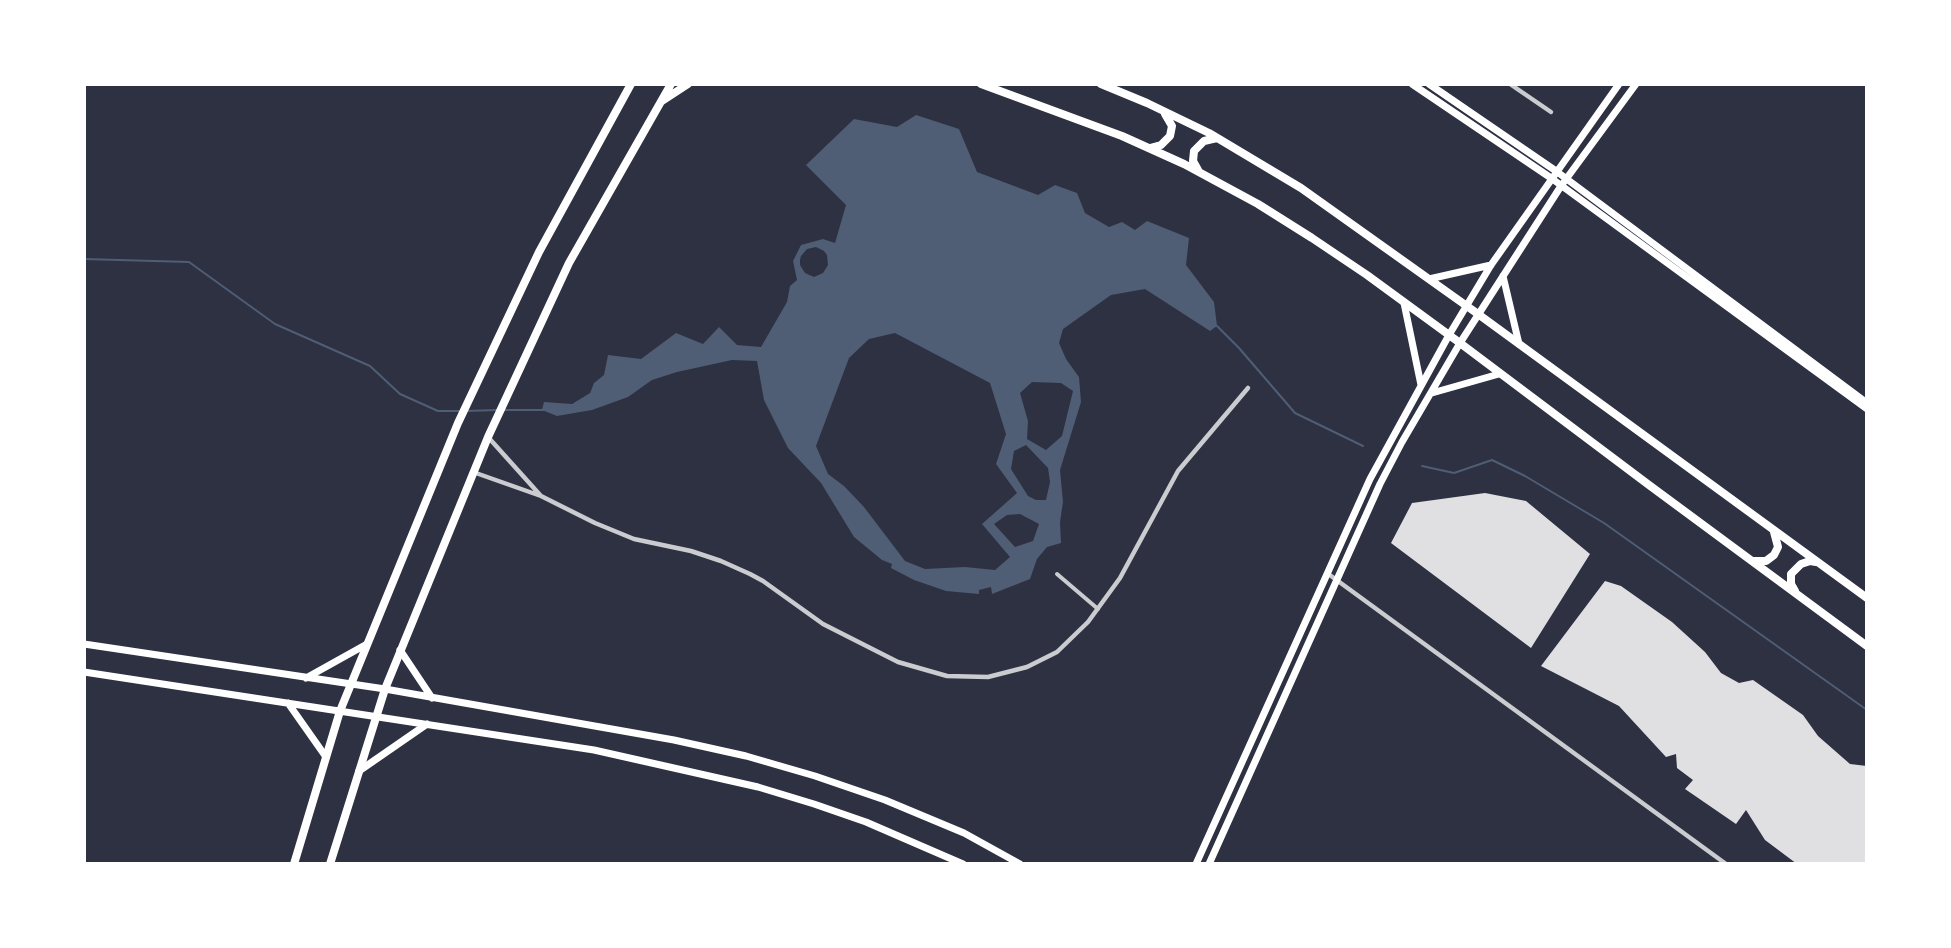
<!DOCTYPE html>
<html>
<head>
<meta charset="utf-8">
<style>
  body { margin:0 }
  #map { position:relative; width:1951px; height:948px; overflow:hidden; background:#2d3142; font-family:"Space Grotesk",sans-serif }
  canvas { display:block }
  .frame { position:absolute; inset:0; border:86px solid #fff; pointer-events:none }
</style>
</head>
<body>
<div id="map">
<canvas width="1951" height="948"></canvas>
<div class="frame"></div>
</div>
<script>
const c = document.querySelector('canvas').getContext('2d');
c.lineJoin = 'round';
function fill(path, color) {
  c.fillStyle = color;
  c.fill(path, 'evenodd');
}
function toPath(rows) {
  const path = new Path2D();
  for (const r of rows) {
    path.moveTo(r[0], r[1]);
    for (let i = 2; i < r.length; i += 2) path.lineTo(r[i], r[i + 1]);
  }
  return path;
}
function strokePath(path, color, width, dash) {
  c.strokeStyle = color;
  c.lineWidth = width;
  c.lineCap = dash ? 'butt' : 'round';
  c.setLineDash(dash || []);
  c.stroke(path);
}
const water = toPath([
  [916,115,959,129,977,172,1038,195,1055,185,1077,193,1085,213,1109,227,1122,222,1135,230,1147,221,1189,238,1186,265,1214,302,1217,326,1210,331,1145,289,1111,295,1063,329,1059,343,1066,359,1079,377,1081,402,1060,470,1063,502,1060,522,1061,543,1047,547,1037,559,1030,579,992,594,991,587,979,590,979,594,946,591,914,580,891,568,892,564,882,560,854,537,821,483,788,448,764,400,757,361,732,360,677,372,652,380,628,397,592,410,557,416,542,410,544,402,572,404,590,393,594,383,604,375,608,355,641,359,676,333,703,344,719,327,737,345,761,347,787,302,790,286,797,280,793,261,801,245,823,239,835,243,846,205,806,165,854,119,897,127],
  [816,247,824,251,827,255,828,265,823,273,814,277,805,273,800,265,800,260,801,256,807,249],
  [895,333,990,383,1006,434,996,464,1017,493,982,524,1010,557,995,570,965,567,925,569,905,561,864,507,844,486,828,474,816,446,849,358,869,339],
  [1032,382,1061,383,1073,391,1062,436,1046,450,1027,439,1028,421,1020,393],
  [1026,445,1048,468,1050,482,1046,500,1036,500,1028,496,1011,469,1014,451],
  [1020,514,1039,524,1033,541,1015,547,994,524,1007,515]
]);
const stream = toPath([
  [84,259,189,262,275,324,370,366,400,394,438,411,461,411],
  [1217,326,1239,348,1295,413,1363,446],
  [502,410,545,410],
  [466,411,497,410],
  [1422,466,1454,473,1492,460,1525,476,1604,523,1867,710]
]);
const building = toPath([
  [1485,493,1526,501,1590,554,1531,648,1391,543,1412,503],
  [1605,581,1621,586,1672,622,1705,652,1721,673,1739,683,1753,680,1803,715,1818,736,1850,764,1867,766,1867,864,1797,864,1765,840,1746,810,1736,824,1685,789,1693,780,1677,768,1676,754,1666,757,1619,706,1541,666]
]);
const pedestrian = toPath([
  [1057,574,1098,609]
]);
const minor = toPath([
  [1510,84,1551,112],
  [473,472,541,496,488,437],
  [541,496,595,523,634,539,691,551,721,561,750,574,763,581,823,624,898,662,947,676,988,677,1027,667,1057,652,1088,622,1120,578,1178,471,1248,388],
  [1327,573,1726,864]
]);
const secondary = toPath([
  [1412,84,1551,178,1867,409],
  [1429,84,1556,171,1867,403],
  [1503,276,1519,344],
  [1429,279,1491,265],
  [1404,303,1421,385],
  [1432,393,1499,374],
  [84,644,385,689,674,740,746,756,815,776,885,800,964,833,1020,864],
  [400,650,432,698],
  [84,672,594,750,758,787,814,804,866,822,963,864],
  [306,678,367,644],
  [288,703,326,757],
  [359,771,427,724],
  [1196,864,1370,479,1449,335,1491,265,1619,84],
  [1209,864,1380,484,1402,442,1460,343,1561,186,1636,84]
]);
const primary = toPath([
  [981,84,1122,136,1184,164,1258,204,1312,238,1367,275,1460,343,1649,485,1867,646],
  [1101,84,1147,103,1209,133,1301,188,1478,314,1867,598],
  [662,101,688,84],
  [1150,148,1161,145,1170,136,1172,126,1165,114],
  [1198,170,1193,161,1194,151,1204,141,1217,138],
  [1753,561,1766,561,1774,555,1778,547,1774,532],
  [1795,591,1791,584,1791,574,1801,564,1810,561,1816,562],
  [294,864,340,711,458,423,539,252,631,84],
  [330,864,385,689,488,437,569,263,671,84]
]);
fill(water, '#4f5d75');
strokePath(stream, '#4f5d75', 2);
fill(building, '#e0e0e3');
strokePath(pedestrian, '#caccd0', 4);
strokePath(minor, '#caccd0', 4.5);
strokePath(secondary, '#fff', 7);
strokePath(primary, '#fff', 8);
</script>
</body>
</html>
